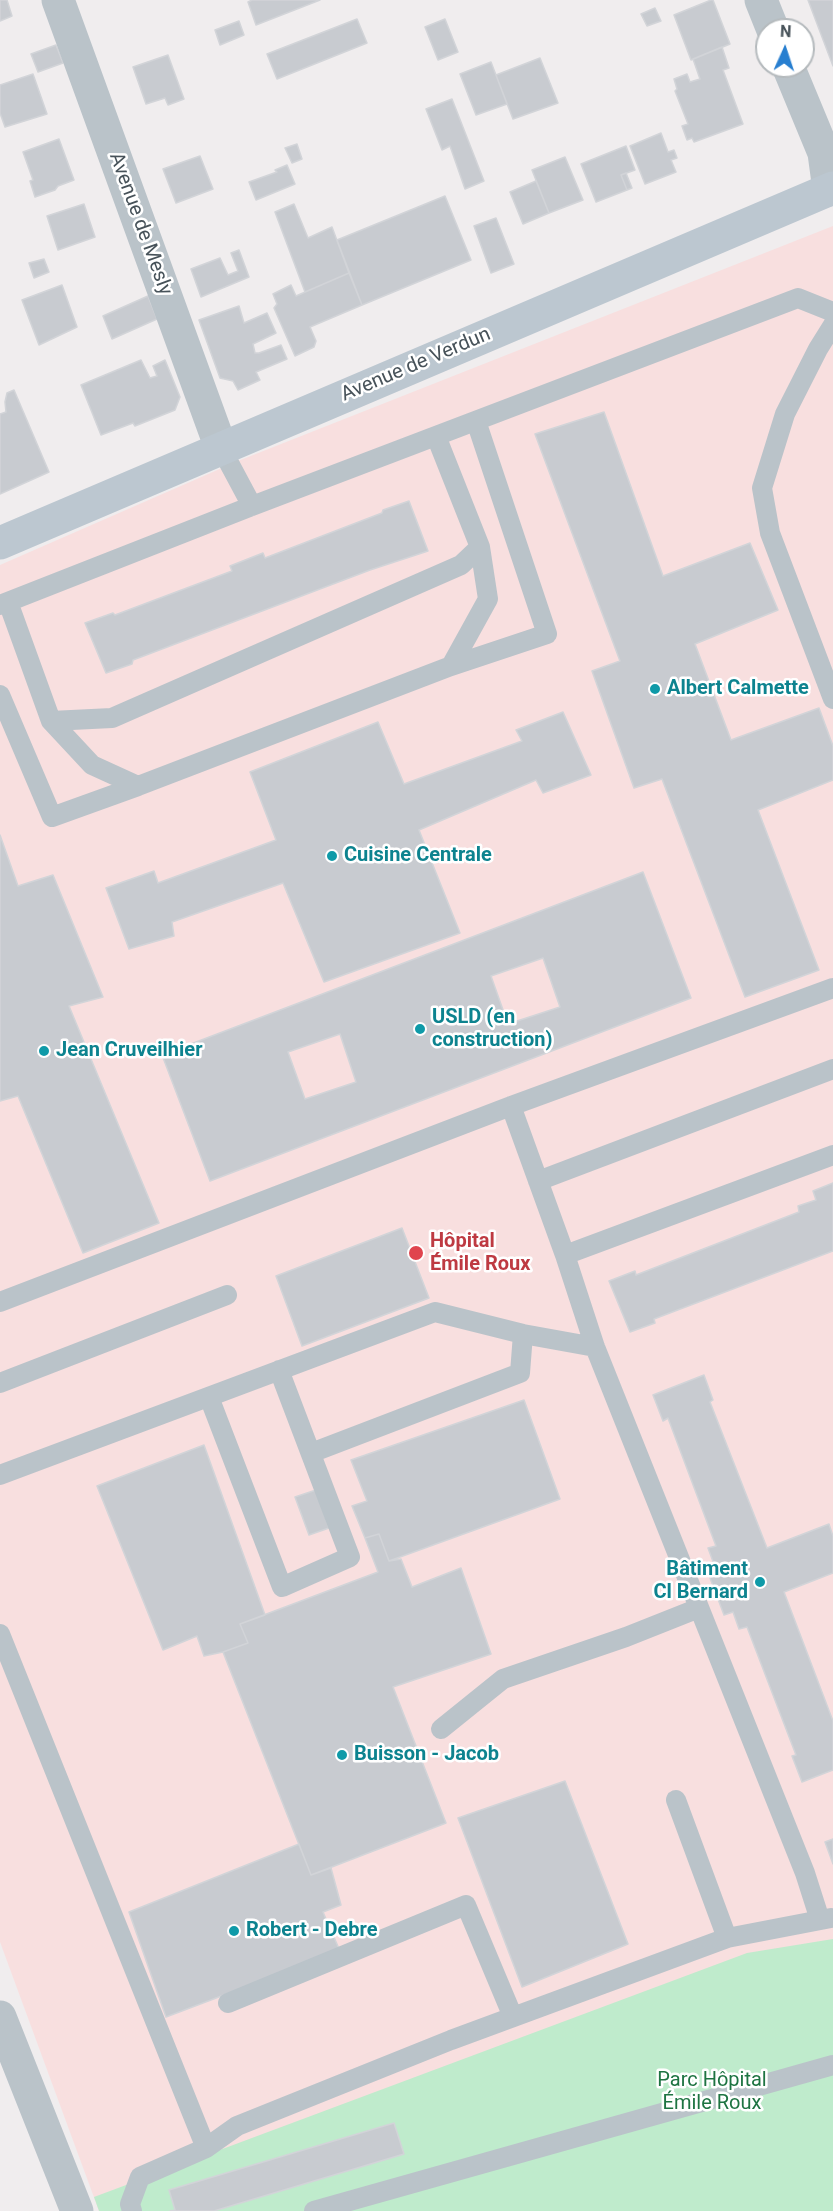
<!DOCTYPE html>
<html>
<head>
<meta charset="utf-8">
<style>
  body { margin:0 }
  #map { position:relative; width:833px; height:2211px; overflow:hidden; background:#f0edee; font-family:Roboto,sans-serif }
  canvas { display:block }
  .north { position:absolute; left:755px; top:18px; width:60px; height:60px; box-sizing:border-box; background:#fff; border:2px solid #b5babd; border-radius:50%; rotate:3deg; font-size:16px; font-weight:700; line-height:24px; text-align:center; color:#475259 }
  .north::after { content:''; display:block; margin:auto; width:21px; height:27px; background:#287fd0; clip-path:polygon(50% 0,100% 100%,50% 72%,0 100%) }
</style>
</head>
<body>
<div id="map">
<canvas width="833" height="2211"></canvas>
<div class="north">N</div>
</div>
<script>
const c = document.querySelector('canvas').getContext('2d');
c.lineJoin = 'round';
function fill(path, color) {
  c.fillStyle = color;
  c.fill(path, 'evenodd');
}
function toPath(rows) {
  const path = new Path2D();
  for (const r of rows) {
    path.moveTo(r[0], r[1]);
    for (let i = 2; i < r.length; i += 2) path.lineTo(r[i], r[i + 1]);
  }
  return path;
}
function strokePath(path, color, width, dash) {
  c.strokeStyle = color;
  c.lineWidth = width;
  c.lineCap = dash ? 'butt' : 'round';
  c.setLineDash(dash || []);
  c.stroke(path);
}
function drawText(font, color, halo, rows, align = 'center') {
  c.font = font + ' Roboto,sans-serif';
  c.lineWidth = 5;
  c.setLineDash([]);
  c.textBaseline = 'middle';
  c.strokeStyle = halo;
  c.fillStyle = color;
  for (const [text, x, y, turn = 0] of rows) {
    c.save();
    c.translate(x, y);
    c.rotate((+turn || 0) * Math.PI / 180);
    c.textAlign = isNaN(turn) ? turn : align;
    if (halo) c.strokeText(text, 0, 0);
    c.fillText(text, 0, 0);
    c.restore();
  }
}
const medical = toPath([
  [833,226,833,2211,99,2211,0,1942,0,565,238,461]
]);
const green = toPath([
  [833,1939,833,2211,99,2211,94,2197,747,1953]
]);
const building = toPath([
  [0,0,7,0,12,16,0,21,0,0],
  [252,0,320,0,256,25,248,2,252,0],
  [711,0,713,0,730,44,691,60,674,15,711,0],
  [808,0,833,0,833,66,808,0],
  [655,8,661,21,647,26,641,14,655,8],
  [357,19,367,43,277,79,267,54,357,19],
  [445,19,458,52,438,60,425,27,445,19],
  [239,21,244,35,220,45,215,30,239,21],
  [56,45,63,63,38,72,31,54,56,45],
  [722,47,729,68,723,70,743,124,694,142,692,138,687,140,682,126,688,124,675,91,677,89,674,79,687,74,690,82,700,79,693,59,722,47],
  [168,55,184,99,168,105,165,98,146,104,133,67,168,55],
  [540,58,558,103,513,119,496,75,540,58],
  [491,62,507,104,476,115,460,74,491,62],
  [33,74,47,114,5,127,0,113,0,85,33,74],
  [452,99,484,181,465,189,450,146,442,150,426,109,452,99],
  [661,133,668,152,674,150,677,158,671,160,676,172,645,184,630,146,661,133],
  [59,139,74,180,58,186,55,190,35,197,30,181,33,180,23,152,59,139],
  [297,144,302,159,292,163,285,148,297,144],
  [626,146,635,170,621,175,627,190,596,202,581,164,626,146],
  [200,156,213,189,176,203,163,169,200,156],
  [565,157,583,200,549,213,532,170,565,157],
  [287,165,295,184,256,200,249,182,277,172,275,170,287,165],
  [626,173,632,188,627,190,621,175,626,173],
  [536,181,549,213,523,224,510,192,536,181],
  [445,196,471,260,362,305,337,240,445,196],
  [84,204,95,237,58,250,47,216,84,204],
  [294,204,308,238,332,227,349,273,305,292,275,212,294,204],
  [496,218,514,264,491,273,474,226,496,218],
  [239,250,249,277,201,297,191,269,220,258,228,275,238,271,231,253,239,250],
  [44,259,49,272,34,278,29,263,44,259],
  [349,273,362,305,310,327,316,341,314,347,295,356,274,308,277,304,273,294,291,285,296,296,349,273],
  [62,285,77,327,39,345,22,300,62,285],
  [148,296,157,319,112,339,103,316,148,296],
  [239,306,244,323,267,313,276,333,253,344,255,353,259,353,281,345,287,359,256,372,260,380,238,390,233,381,220,378,199,320,239,306],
  [141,360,150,378,157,376,153,366,165,360,180,397,175,410,135,426,133,423,101,435,81,385,141,360],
  [14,390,49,472,0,494,0,414,6,412,5,402,7,393,14,390],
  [604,412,663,576,750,543,778,610,695,644,731,740,819,708,833,746,833,780,758,810,819,970,745,997,662,779,634,788,592,671,620,661,535,434,604,412],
  [409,501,428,551,370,570,133,660,132,664,106,673,85,623,113,613,115,615,232,571,230,566,263,553,265,558,382,513,383,510,409,501],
  [563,712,591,775,543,793,536,780,419,830,460,933,324,982,283,883,172,922,174,936,129,949,106,888,154,871,158,883,276,840,250,772,378,722,404,784,522,741,516,730,563,712],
  [0,835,18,886,53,875,103,997,69,1006,159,1223,83,1253,18,1096,0,1101,0,835],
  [643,872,691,998,210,1181,162,1055,643,872],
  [543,958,560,1007,508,1024,491,976,543,958],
  [340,1034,356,1082,305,1099,288,1052,340,1034],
  [833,1183,833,1251,654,1319,655,1323,630,1332,609,1281,635,1271,636,1275,799,1212,798,1206,816,1200,813,1191,833,1183],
  [402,1228,429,1298,302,1346,276,1276,402,1228],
  [704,1375,713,1400,710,1402,767,1548,829,1524,833,1536,833,1573,784,1592,833,1721,833,1770,802,1782,792,1756,796,1755,747,1627,739,1629,733,1612,724,1615,707,1570,715,1567,708,1548,716,1546,668,1418,663,1421,653,1395,704,1375],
  [524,1400,560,1499,389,1561,379,1534,365,1538,352,1506,367,1501,351,1460,524,1400],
  [204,1445,265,1615,240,1624,248,1643,223,1652,204,1656,197,1636,163,1650,97,1486,204,1445],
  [316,1490,329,1528,309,1535,295,1497,316,1490],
  [379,1534,389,1561,401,1559,412,1587,461,1568,491,1654,393,1687,446,1823,311,1875,223,1652,248,1643,240,1624,378,1572,365,1538,379,1534],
  [565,1781,628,1944,522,1987,458,1818,565,1781],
  [833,1839,833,1864,825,1842,833,1839],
  [299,1844,311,1875,331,1868,341,1905,323,1912,340,1951,166,2017,129,1912,299,1844],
  [394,2123,404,2154,214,2211,170,2211,175,2210,169,2190,394,2123]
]);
const lane = toPath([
  [833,325,818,349,785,414,762,488,770,533,833,699],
  [221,448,252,506],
  [8,602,51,721,92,765,138,786,451,666,488,599,480,547,436,436],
  [0,605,252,506,798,298,833,312],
  [451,666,547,634,476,421],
  [0,695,52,817,138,786],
  [51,721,112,718,461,565,480,547],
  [511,1106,565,1255,595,1347,805,1873,820,1920],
  [538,1181,833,1069],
  [565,1255,833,1155],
  [0,1302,511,1106,833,988],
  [0,1383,227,1295],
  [209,1397,282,1587,350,1557,279,1370],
  [311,1453,520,1373,523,1334],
  [0,1475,435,1312,523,1334,595,1347],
  [0,1634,206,2148],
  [441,1729,503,1679,626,1637,699,1608],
  [676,1800,727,1938],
  [228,2003,466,1905,513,2017],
  [132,2211,130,2204,140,2177,206,2148,237,2126,451,2040,727,1938,831,1918],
  [314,2211,833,2065]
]);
const street = toPath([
  [58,0,221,448],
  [761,0,773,30],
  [788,66,824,153,829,190],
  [0,2017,77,2211]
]);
const secondary = toPath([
  [0,543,833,188]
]);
const markers = [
  [655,689,6,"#0f9aa8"],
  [332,856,6,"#0f9aa8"],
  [420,1029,6,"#0f9aa8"],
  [44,1051,6,"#0f9aa8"],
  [416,1253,8,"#e0444e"],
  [760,1582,6,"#0f9aa8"],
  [342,1755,6,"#0f9aa8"],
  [234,1931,6,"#0f9aa8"]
];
const streetNames = [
  ["Avenue de Mesly",140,224,70],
  ["Avenue de Verdun",416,365,-23]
];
const cultureNames = [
  ["Albert Calmette",667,689],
  ["Cuisine Centrale",344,856],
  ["USLD (en",432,1018],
  ["construction)",432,1041],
  ["Jean Cruveilhier",56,1051],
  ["Bâtiment",748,1570,"right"],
  ["Cl Bernard",748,1593,"right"],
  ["Buisson - Jacob",354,1755],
  ["Robert - Debre",246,1931]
];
const healthNames = [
  ["Hôpital",430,1242],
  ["Émile Roux",430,1265]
];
const parkNames = [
  ["Parc Hôpital",712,2081],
  ["Émile Roux",712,2104]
];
fill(medical, '#f8dfdf');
fill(green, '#bfebcc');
fill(building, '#c8cbd0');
strokePath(building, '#d2d4d8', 1.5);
strokePath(lane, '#bac3c9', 20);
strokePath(street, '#bac3c9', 33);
strokePath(secondary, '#bcc7d0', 33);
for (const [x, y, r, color] of markers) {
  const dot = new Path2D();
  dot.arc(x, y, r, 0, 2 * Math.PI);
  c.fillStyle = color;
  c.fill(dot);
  strokePath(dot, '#fff', 2);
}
drawText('20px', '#475259', '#fff', streetNames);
drawText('bold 20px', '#0d838f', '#fff', cultureNames, 'left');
drawText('bold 20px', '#be3a42', '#fff', healthNames, 'left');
drawText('20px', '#1e7442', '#fff', parkNames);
</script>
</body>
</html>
